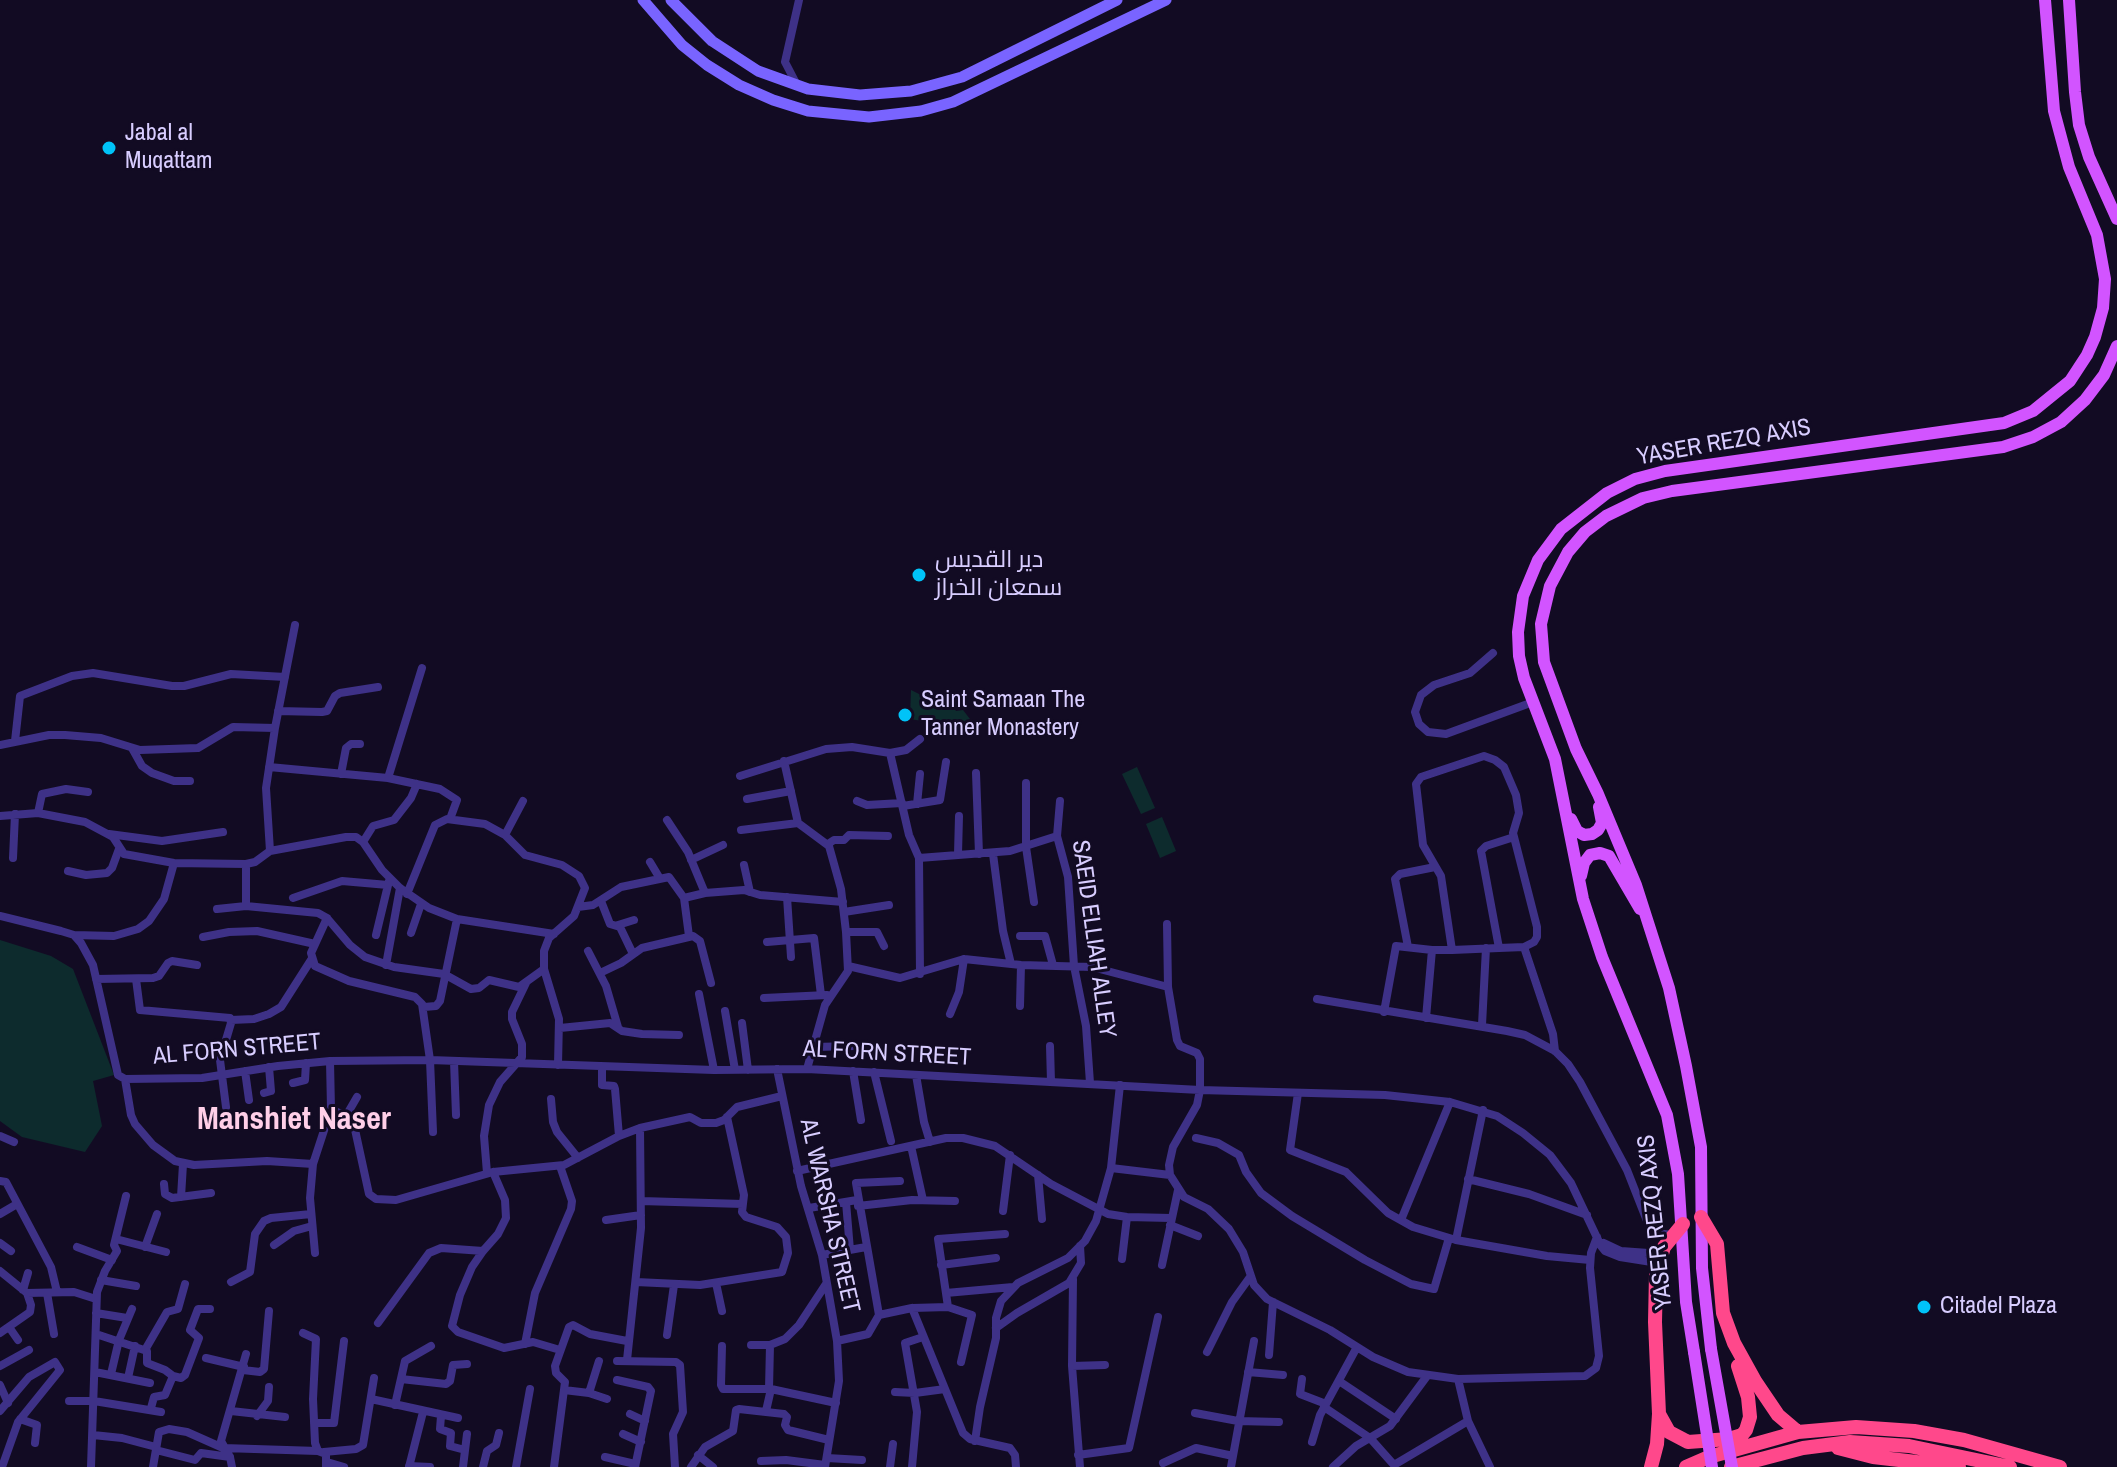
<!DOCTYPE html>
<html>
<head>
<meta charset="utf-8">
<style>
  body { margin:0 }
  canvas { display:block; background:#120b23 }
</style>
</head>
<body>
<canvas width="2117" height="1467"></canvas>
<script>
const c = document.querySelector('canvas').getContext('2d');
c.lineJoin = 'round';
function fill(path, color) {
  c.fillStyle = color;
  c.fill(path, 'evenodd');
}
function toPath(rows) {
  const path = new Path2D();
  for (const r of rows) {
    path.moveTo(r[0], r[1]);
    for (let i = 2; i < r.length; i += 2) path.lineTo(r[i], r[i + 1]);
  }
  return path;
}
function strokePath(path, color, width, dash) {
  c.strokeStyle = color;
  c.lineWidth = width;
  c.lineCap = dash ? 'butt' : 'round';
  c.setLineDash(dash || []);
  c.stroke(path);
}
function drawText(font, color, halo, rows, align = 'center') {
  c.font = font + ' "Archivo Narrow",Cairo,sans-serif';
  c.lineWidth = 6;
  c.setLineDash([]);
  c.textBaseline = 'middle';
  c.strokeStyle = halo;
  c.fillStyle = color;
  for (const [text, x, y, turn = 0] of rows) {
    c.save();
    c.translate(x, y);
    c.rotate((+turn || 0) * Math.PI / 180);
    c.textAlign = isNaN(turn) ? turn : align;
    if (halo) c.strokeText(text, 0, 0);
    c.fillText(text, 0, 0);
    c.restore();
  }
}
const green = toPath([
  [911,690,943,706,945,702,952,705,956,711,963,710,973,723,966,722,965,725,954,721,952,726,910,719],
  [1137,767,1155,808,1141,814,1122,774],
  [1162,817,1176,851,1160,858,1146,824],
  [0,940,51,956,73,969,114,1075,93,1081,102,1126,85,1152,22,1137,0,1121]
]);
const street = toPath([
  [797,85,785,62,799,0],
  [1493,653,1470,673,1434,685,1421,695,1415,712,1419,724,1428,732,1446,734,1533,702],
  [278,711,322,712,327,711,335,696,340,693,378,687],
  [15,741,20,696,72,676,93,673,172,686,184,686,231,674,285,677],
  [0,745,49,735,65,735,101,738,140,750,198,748,233,727,275,728],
  [132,748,142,766,152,773,174,781,190,781],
  [890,753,909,835,919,858,920,974],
  [784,761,798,823,829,846,841,889,846,932,848,971,825,1005,807,1069],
  [269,767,388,778,440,789,457,800,450,819],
  [976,773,979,854],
  [341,774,346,748,351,744,360,744],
  [740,776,826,749,852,747,890,753,906,750,920,739],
  [388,778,422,668],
  [1026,783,1026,847,1034,902],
  [747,799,791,791],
  [857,801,867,805,902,803],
  [1060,801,1057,836,1068,877,1074,966,1086,1026,1090,1083],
  [917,804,920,774],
  [903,806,940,800,946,762],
  [38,813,42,794,66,789,88,792],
  [0,816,38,813,85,822,113,837,124,854,174,863,246,864,255,862,270,851,346,837,356,837,363,842,382,870,400,888,429,908,457,919,554,934],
  [667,820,688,852,705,893],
  [741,830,798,823],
  [109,834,162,841,223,832],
  [505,835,523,801],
  [363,842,373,826,394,820,411,798,417,784],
  [828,844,834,840,844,840,849,835,888,836],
  [270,851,266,788,275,728,295,625],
  [958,854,959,816],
  [993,854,1003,931,1011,964],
  [13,858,15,814],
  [919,858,1010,851,1057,836],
  [691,860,723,845],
  [650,862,659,877],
  [744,865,750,892],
  [68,871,86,875,107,873,112,868,119,849],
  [407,894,435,825,447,819,485,824,505,835,525,855,562,865,579,876,585,888,574,916,549,938,544,951,544,969,559,1019,558,1065],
  [787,897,791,957],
  [293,898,342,881,388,885],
  [684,898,705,893,744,890,760,895,843,902],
  [601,901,610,924,620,927,633,954],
  [246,906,246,864],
  [578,907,593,905,621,887,669,877,684,898,689,936],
  [217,909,246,906,318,913,327,918,350,945,365,957,394,967,444,974,471,989,479,988,489,980,519,987,544,969],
  [844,912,889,905],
  [0,916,61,931,74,935,81,943,93,965,118,1075,125,1079,202,1078,278,1066,330,1061,430,1060,714,1070,807,1069,1200,1090,1385,1095,1450,1102,1497,1116,1523,1133,1550,1155,1571,1183,1601,1246,1605,1251,1620,1257,1658,1263],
  [327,918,311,953,315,966,349,981,415,997,422,1004,430,1060,433,1132],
  [1167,924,1168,987,1177,1040,1180,1046,1197,1053,1200,1059,1200,1090,1197,1105,1173,1147,1169,1165,1170,1175,1184,1197,1208,1209,1229,1229,1243,1252,1254,1285,1267,1299,1330,1330,1373,1357,1408,1372,1458,1379,1585,1376,1596,1368,1599,1356,1590,1268,1591,1253,1597,1237],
  [618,925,634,920],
  [846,932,877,932,884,946],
  [411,933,421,904],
  [74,935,114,936,138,929,149,921,164,899,174,863],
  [376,935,389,881],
  [1020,936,1045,936,1053,965],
  [203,937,229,932,257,931,315,944],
  [767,942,814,938,821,995],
  [1408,947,1395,879,1400,874,1435,867],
  [1524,947,1553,1034,1555,1051],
  [1499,948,1481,851,1486,846,1514,837],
  [588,951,606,986,618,1027],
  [386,965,400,888],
  [848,966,900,978,964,959,1021,965,1092,967,1168,987],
  [600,973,621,963,642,948,693,936,700,941,711,983],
  [96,979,153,978,159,976,168,963,172,961,197,965],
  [136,979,140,1010,230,1018,231,1023,220,1060,226,1107],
  [699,994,714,1070],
  [764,998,827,995],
  [1317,999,1507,1031,1525,1035,1555,1051,1568,1064,1580,1082,1627,1170,1649,1226,1657,1233,1672,1235],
  [1020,1006,1021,965],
  [424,1007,436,1006,440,1001,457,919],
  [725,1011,735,1070],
  [1384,1012,1396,946,1432,950,1452,950,1499,948,1524,947,1534,942,1537,937,1537,927,1513,833,1519,813,1516,795,1504,767,1495,760,1484,756,1421,777,1416,784,1423,845,1441,876,1452,950],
  [950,1014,959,992,964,959],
  [1426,1018,1432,950],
  [231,1020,254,1019,269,1014,281,1007,311,960],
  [742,1023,748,1070],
  [1482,1025,1486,948],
  [560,1028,610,1023,622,1031,642,1034,679,1035],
  [1050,1046,1051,1082],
  [813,1047,856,1046],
  [454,1061,456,1115],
  [602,1067,602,1085,614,1086,615,1089,619,1136],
  [777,1069,801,1186,822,1255,837,1341,839,1381,825,1467],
  [245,1071,249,1100],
  [853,1071,861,1120],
  [874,1072,891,1141],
  [916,1075,924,1122,930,1142],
  [125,1079,131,1115,135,1124,153,1145,175,1161,194,1165,267,1161,313,1164],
  [293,1083,305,1080,306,1063],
  [264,1093,271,1091,269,1067],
  [1298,1093,1290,1150,1346,1172,1388,1213,1413,1227,1456,1240,1547,1256,1590,1260],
  [551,1099,553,1122,557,1132,578,1158],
  [331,1109,346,1116,354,1125,369,1194,376,1199,396,1200,493,1172,564,1165,619,1136,640,1128,690,1117,701,1123,716,1123,724,1120,737,1107,782,1096],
  [346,1116,357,1097],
  [0,1136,14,1142],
  [1196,1138,1218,1143,1239,1155,1246,1172,1261,1193,1292,1216,1365,1260,1411,1284,1434,1289,1449,1238],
  [911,1146,923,1200],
  [1111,1168,1170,1175],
  [797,1171,946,1138,963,1138,995,1146,1051,1184,1108,1214,1127,1217,1171,1218],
  [493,1172,505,1200,506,1218,498,1234,483,1251,472,1267,460,1295,452,1326,458,1332,504,1348,533,1342,560,1350],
  [487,1173,484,1136,489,1105,500,1082,522,1057,522,1044,512,1019,512,1012,526,983],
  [1038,1175,1042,1219],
  [1468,1179,1529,1194,1587,1215],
  [0,1181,6,1182,51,1267,57,1292],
  [164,1184,165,1194,172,1198,211,1193],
  [181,1197,183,1164],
  [641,1201,743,1204],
  [846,1202,850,1250],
  [858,1206,912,1200,955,1201],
  [809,1208,857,1200],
  [1003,1211,1010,1155],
  [0,1214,17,1204],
  [606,1220,641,1215],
  [1401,1220,1450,1102],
  [1170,1225,1198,1236],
  [116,1239,166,1252],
  [1456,1240,1483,1110],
  [0,1243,11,1251],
  [1604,1243,1621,1251,1662,1254],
  [274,1245,294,1231,312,1226],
  [77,1247,112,1260],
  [145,1247,157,1214],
  [315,1253,310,1198,313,1164,331,1109,330,1061],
  [822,1255,866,1247],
  [1122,1259,1127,1217],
  [941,1265,996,1258],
  [1162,1265,1178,1190],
  [0,1271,27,1293,74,1292,96,1299],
  [1073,1279,1072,1366,1080,1467],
  [101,1280,136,1286],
  [231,1282,250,1272,255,1234,264,1221,271,1218,311,1214],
  [636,1282,700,1285,782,1272,788,1253,786,1237,777,1227,746,1217,742,1212,744,1195,727,1117],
  [716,1283,722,1311],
  [23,1290,28,1273],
  [47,1293,54,1334],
  [946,1293,1013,1287],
  [948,1307,938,1239,1005,1234],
  [912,1308,963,1433,970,1439,1010,1448,1015,1455,1016,1467],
  [96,1313,127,1318],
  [879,1315,856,1183,900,1181],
  [378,1323,429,1253,441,1248,483,1251],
  [9,1327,18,1340],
  [996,1328,1017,1313,1069,1283,1081,1263,1080,1246],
  [0,1333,30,1312,31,1305,27,1293],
  [303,1333,316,1339,313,1399,315,1443,318,1451,326,1454,326,1467],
  [96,1334,147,1351,147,1363,165,1370,173,1376],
  [667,1335,674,1285],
  [837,1341,868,1334,879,1315,912,1308,948,1307,972,1315,961,1362],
  [525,1344,535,1293,571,1209,572,1201,560,1166],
  [751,1345,770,1345,785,1339,799,1325,826,1284],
  [722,1346,721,1385,723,1389,771,1389,836,1403],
  [145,1350,167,1312,178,1309,185,1284],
  [1207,1352,1232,1302,1250,1277],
  [1269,1355,1273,1302],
  [206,1358,244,1367],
  [627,1360,641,1228,640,1128],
  [617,1361,676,1362,680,1365,683,1412,673,1434,675,1467],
  [0,1366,29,1350],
  [1072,1366,1105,1365],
  [243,1370,260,1372,264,1369,269,1311],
  [95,1372,150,1383],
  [1248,1372,1283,1375],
  [111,1374,119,1340,132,1309],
  [128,1378,135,1346],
  [401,1379,446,1384,450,1381,453,1365,467,1364],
  [1302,1379,1300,1394,1326,1404],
  [1458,1379,1468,1421,1490,1467],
  [617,1380,648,1387,651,1391,635,1467],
  [1339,1381,1396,1419],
  [0,1385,8,1403],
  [769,1389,770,1345],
  [564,1390,589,1393,607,1399],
  [895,1392,915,1393,945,1389],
  [589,1393,599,1361],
  [371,1399,458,1418],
  [69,1401,94,1401,161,1412],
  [395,1405,405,1361,431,1346],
  [1324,1407,1370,1438,1394,1465,1468,1421],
  [151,1408,154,1397,165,1395,173,1376,181,1378,185,1375,199,1338,190,1330,198,1309,210,1309],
  [0,1411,29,1377,55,1362,60,1370,18,1422,2,1467],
  [231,1411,285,1417],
  [766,1411,771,1389],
  [1195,1413,1238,1421,1279,1422],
  [630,1414,645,1421],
  [257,1416,268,1401,269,1387],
  [441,1416,440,1429,451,1433,450,1446,465,1450],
  [20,1419,37,1425,35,1443],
  [314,1423,334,1423,344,1341],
  [623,1434,641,1442],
  [93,1435,122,1438,156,1447],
  [975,1441,980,1407,996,1338,996,1318,1001,1301,1018,1283,1068,1258,1085,1241,1096,1221,1111,1168,1120,1085],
  [1312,1442,1320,1415,1357,1347],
  [156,1450,195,1460,201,1453,230,1457],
  [324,1452,356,1449,363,1445,374,1378],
  [698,1455,713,1467],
  [1078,1455,1129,1448,1158,1317],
  [605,1457,635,1464],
  [827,1458,862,1460],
  [761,1461,786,1460,825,1465],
  [327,1462,344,1467],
  [1163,1463,1196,1448,1233,1456],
  [409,1466,430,1467],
  [91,1467,97,1292,105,1271,117,1251,114,1245,126,1196],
  [153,1467,159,1432,169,1429,187,1432,223,1448,318,1451],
  [232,1467,230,1457,221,1441,246,1354],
  [409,1467,423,1412],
  [463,1467,467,1434],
  [483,1467,487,1451,496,1445,499,1433],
  [516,1467,530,1389],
  [554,1467,565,1382,556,1373,555,1366,569,1327,573,1325,590,1334,627,1341],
  [691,1467,705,1447,733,1431,736,1410,739,1409,784,1414,787,1417,785,1425,788,1430,829,1440],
  [890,1467,893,1444],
  [912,1467,917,1412,905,1343,923,1337],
  [1231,1467,1254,1341],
  [1333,1467,1356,1446,1390,1426,1427,1376]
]);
const secondary = toPath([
  [643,0,682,45,707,65,739,85,773,100,808,111,869,117,921,111,953,102,1166,0],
  [671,0,712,41,758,71,808,89,860,95,911,91,962,77,1117,0]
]);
const primary = toPath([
  [2069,0,2075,92,2079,125,2089,157,2117,219],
  [1571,819,1577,831,1584,835,1592,834,1598,830,1602,823,1599,807],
  [1581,876,1584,863,1590,855,1600,853,1609,856,1640,909],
  [1711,1349,1702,1268,1701,1147,1686,1066,1669,988,1636,885,1598,794,1576,749,1544,662,1541,624,1550,586,1568,552,1585,532,1606,516,1643,498,1672,491,2003,447,2033,437,2061,422,2085,400,2104,375,2117,346],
  [1694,1352,1686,1302,1678,1174,1667,1115,1602,957,1583,899,1555,759,1524,678,1519,656,1518,632,1523,596,1538,560,1561,529,1607,493,1635,479,1665,471,2004,423,2033,411,2070,381,2087,355,2095,337,2103,308,2105,279,2097,235,2069,167,2054,111,2045,0]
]);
const highway = toPath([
  [1701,1217,1717,1244,1723,1313,1734,1343,1755,1381,1778,1415,1798,1432],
  [1659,1414,1669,1432,1688,1442,1729,1439,1742,1435,1746,1430,1750,1417,1748,1397,1738,1366],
  [1838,1448,1873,1457,1959,1467],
  [1651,1467,1657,1444,1659,1414,1655,1322,1656,1274,1664,1247,1683,1224],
  [1686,1467,1709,1457,1798,1432,1856,1427,1914,1431,1964,1440,2060,1467],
  [1731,1467,1803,1448,1850,1442,1909,1446,2010,1467]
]);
const primaryBridge = toPath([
  [1711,1349,1732,1467],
  [1694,1352,1712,1467]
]);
const markers = [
  [109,148,8,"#00c3f8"],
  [919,575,8,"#00c3f8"],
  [905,715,8,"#00c3f8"],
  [1924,1307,8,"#00c3f8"]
];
const poiNames = [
  ["Jabal al",125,134],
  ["Muqattam",125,162],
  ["دير القديس",935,561],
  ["سمعان الخراز",935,589],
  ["Saint Samaan The",921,701],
  ["Tanner Monastery",921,729],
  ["Citadel Plaza",1940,1307]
];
const streetNames = [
  ["YASER REZQ AXIS",1724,443,-10],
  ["SAEID ELLIAH ALLEY",1093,939,82],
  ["AL FORN STREET",237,1050,-5],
  ["AL FORN STREET",887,1054,3],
  ["AL WARSHA STREET",829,1216,77],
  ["YASER REZQ AXIS",1656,1222,-96]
];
const districtNames = [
  ["Manshiet Naser",294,1120]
];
fill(green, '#0d2b2d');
strokePath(street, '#3e3187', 8);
strokePath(secondary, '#7964ff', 11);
strokePath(primary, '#d254ff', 12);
strokePath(highway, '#ff488b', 14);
strokePath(primaryBridge, '#d254ff', 12);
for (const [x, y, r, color] of markers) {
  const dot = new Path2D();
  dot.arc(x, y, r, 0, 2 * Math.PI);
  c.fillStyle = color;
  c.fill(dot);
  strokePath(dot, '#120b23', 3);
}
drawText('24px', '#d8cdff', '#120b23', poiNames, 'left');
drawText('24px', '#d8cdff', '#120b23', streetNames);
drawText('bold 32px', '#ffcfe8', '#120b23', districtNames);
</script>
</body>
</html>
